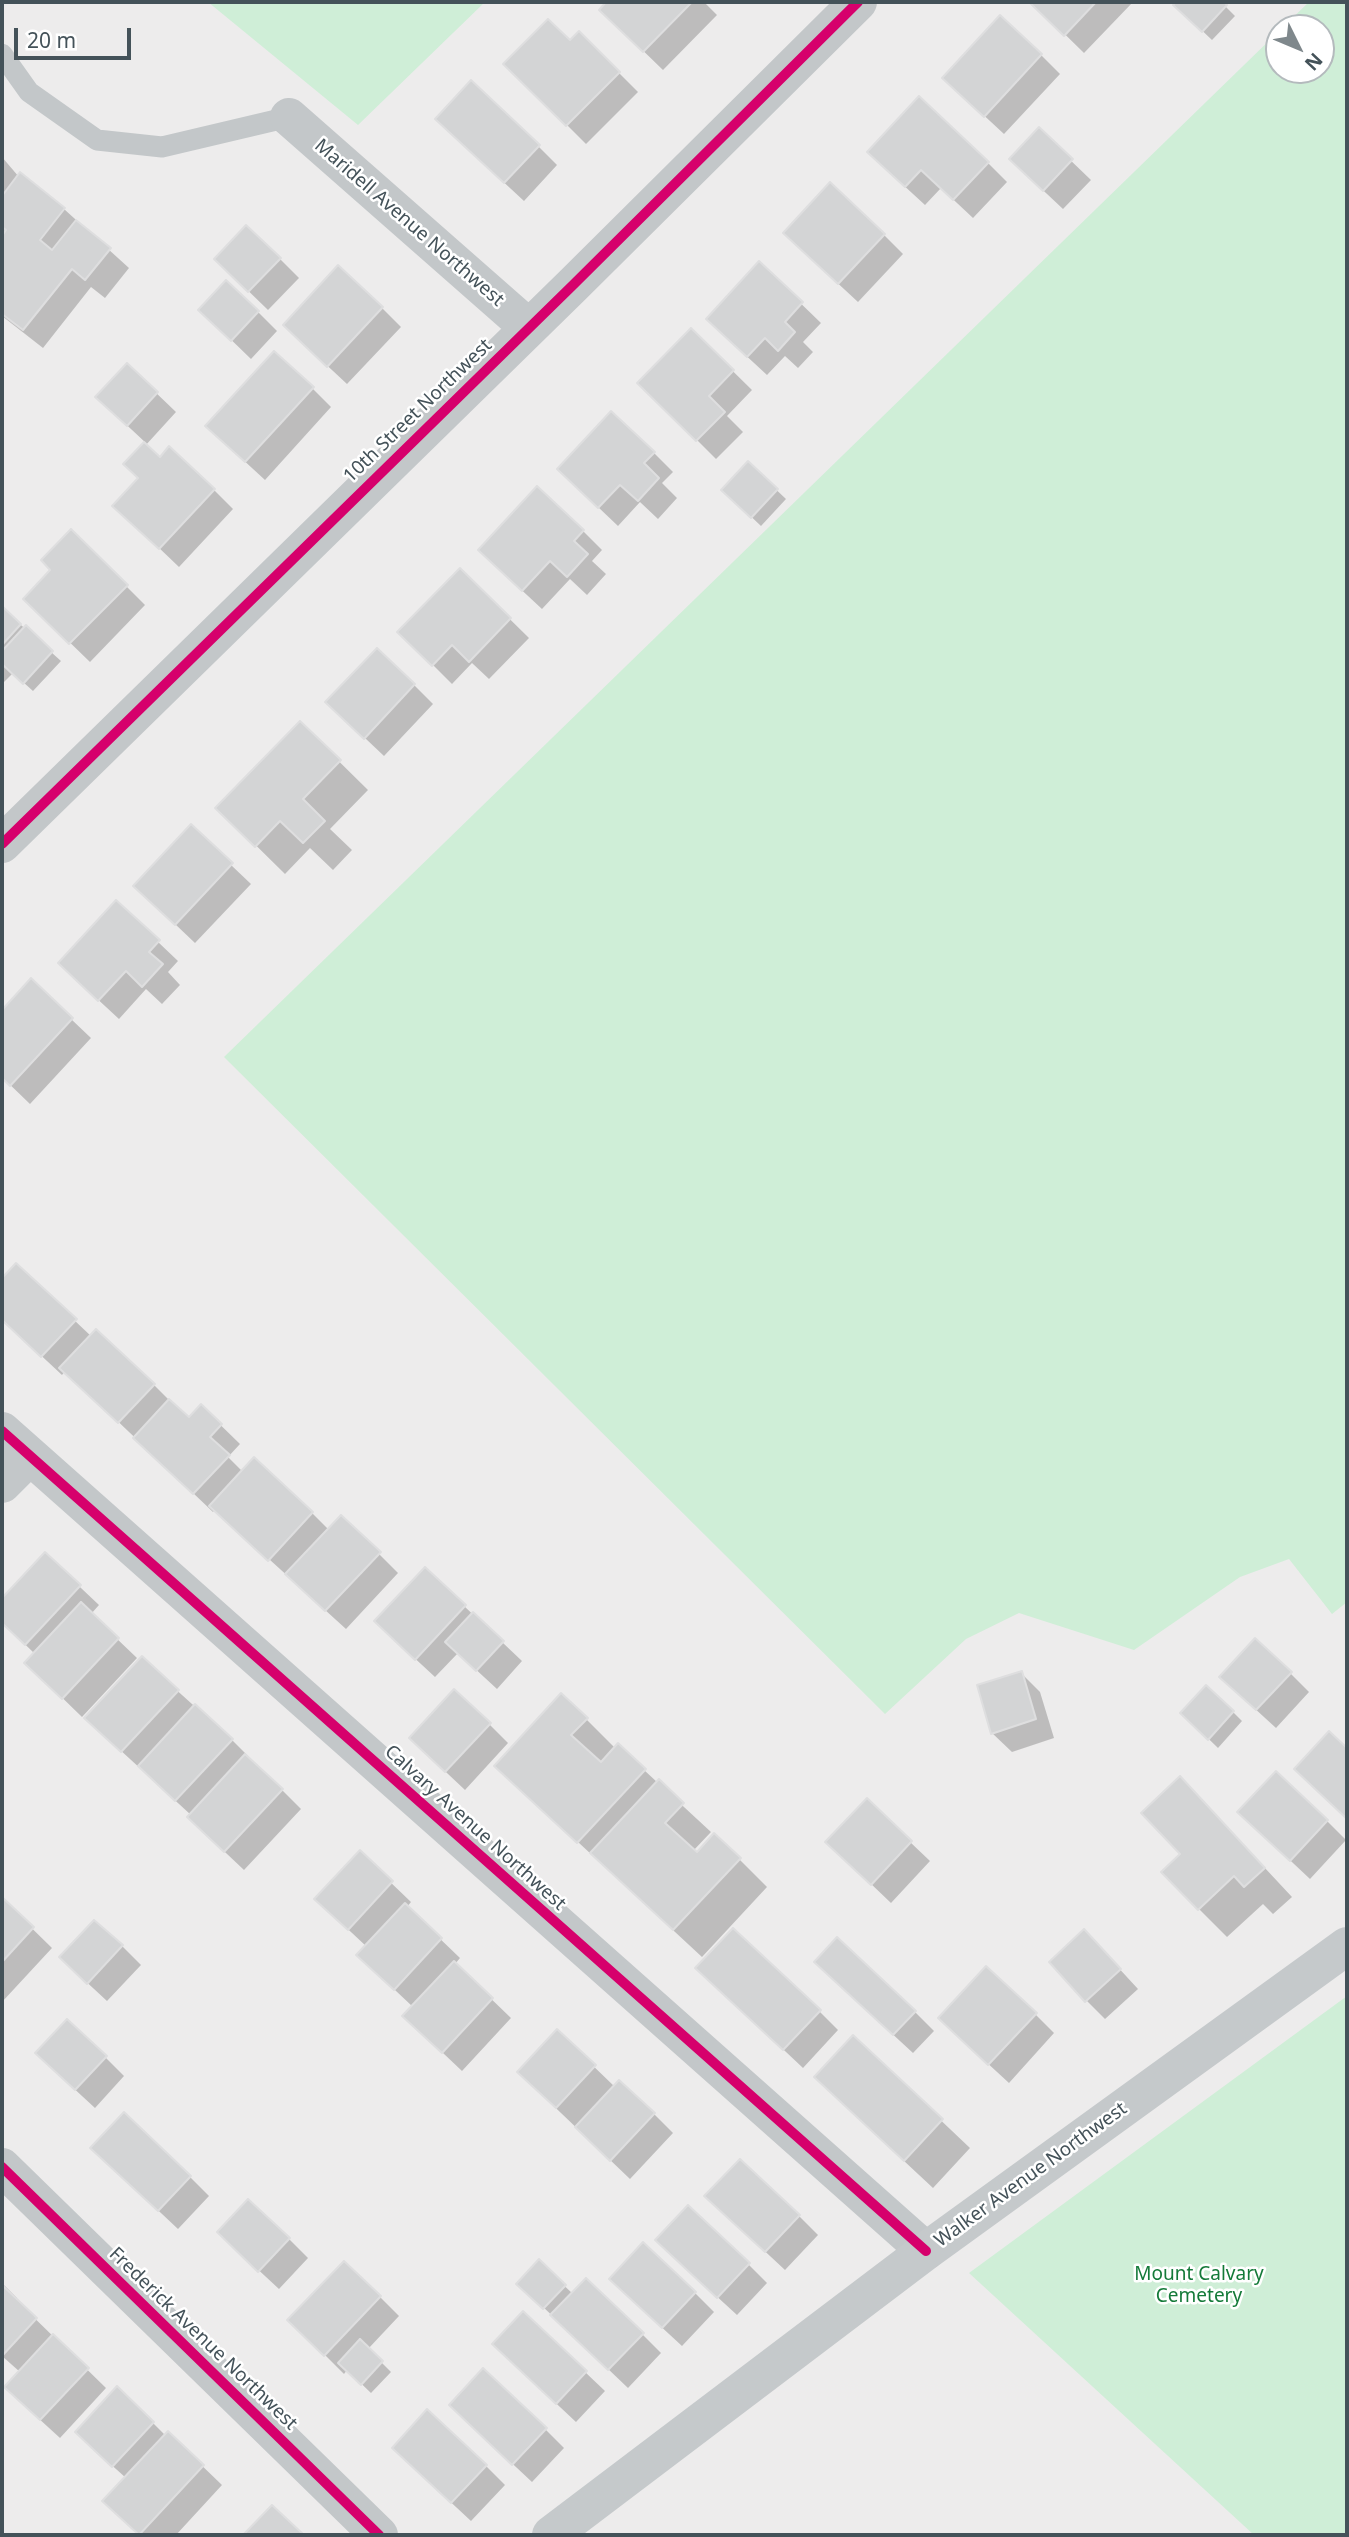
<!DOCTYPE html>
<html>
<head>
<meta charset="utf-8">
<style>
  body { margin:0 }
  #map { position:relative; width:1349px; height:2537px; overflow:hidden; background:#edecec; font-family:"Noto Sans",sans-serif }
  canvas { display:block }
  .frame { position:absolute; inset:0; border:4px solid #445259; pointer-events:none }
  .north { position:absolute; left:1265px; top:14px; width:70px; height:70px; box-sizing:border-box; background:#fff; border:2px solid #b4babd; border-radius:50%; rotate:133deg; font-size:19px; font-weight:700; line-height:28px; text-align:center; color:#445259 }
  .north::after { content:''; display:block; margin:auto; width:24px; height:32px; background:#7f888c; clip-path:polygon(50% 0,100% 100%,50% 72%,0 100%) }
  .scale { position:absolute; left:14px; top:28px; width:117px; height:32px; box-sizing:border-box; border:4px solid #445259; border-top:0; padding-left:9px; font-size:21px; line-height:24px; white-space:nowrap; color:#445259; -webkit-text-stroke:5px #fff; paint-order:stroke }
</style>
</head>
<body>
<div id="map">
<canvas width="1349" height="2537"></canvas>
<div class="frame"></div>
<div class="north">N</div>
<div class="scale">20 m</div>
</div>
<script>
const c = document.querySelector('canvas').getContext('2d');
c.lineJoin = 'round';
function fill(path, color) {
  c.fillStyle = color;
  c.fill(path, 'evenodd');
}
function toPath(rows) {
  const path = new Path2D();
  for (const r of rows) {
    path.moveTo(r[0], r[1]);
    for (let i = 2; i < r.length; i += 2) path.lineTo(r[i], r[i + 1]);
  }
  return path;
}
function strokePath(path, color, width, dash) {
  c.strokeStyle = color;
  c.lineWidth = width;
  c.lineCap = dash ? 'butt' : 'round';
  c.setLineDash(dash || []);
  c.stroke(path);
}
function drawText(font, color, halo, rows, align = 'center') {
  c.font = font + ' "Noto Sans",sans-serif';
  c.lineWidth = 5;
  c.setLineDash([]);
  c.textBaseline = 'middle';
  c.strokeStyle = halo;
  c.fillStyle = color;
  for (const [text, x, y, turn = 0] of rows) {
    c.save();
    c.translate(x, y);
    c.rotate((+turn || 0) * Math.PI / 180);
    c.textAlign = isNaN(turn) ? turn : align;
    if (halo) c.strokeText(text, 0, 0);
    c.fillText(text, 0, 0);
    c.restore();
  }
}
const green = toPath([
  [208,2,485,2,358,125],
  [1309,2,1347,2,1347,1602,1332,1614,1289,1559,1240,1577,1134,1650,1019,1613,966,1639,885,1714,224,1057,1279,31,1279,70,1321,70,1321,28,1282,28],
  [1347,1996,1347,2535,1254,2535,969,2273]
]);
const shadow = toPath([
  [609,2,704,2,717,15,663,70,601,10],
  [1032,2,1133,2,1084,53],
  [1179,2,1221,2,1235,16,1212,40,1175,5],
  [579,33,638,92,586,144,506,64,570,43],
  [1041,55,1060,74,1004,134,963,96],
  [1039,130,1091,180,1063,209,1030,178],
  [456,138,538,146,557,165,524,201],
  [2,157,19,177,64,209,129,268,105,298,91,287,43,348,2,316,2,239,7,233,2,228],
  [988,163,1007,182,973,218,941,188,925,205,888,171],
  [884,235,903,254,858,302,804,252],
  [280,259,299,278,268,310,235,278],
  [760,264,821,323,803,342,813,352,798,368,785,356,767,375,727,338],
  [382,308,401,327,347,384,304,344],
  [258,312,277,331,251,359,220,329],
  [691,330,752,390,727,416,743,432,716,459,640,383],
  [127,365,176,412,145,446,160,459,214,490,233,509,179,567,134,524,140,479,125,464,146,443,117,416],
  [312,388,331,407,265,480,227,445],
  [654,453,673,472,662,483,677,498,658,519,640,502,618,526,578,488],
  [748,463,786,499,761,526,723,490],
  [71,531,145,605,90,662,25,599,53,570],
  [583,531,602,550,592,561,606,574,587,595,570,579,542,609,499,569],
  [460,570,529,638,489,679,472,663,452,684,400,632],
  [2,608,61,661,33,691,13,673,2,684],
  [414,685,433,704,384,756,347,721],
  [300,723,368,790,330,829,352,850,333,870,310,848,285,874,218,808],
  [191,827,251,884,195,943,155,905],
  [116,902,178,961,168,972,180,985,162,1004,146,989,119,1019,79,982],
  [31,981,91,1038,30,1104,2,1077,2,1013],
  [16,1265,92,1337,154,1385,189,1420,201,1406,240,1444,228,1457,243,1472,312,1513,329,1530,379,1554,398,1573,346,1629,215,1510,213,1512,65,1371,62,1375,2,1319,2,1281],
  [45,1554,99,1605,91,1614,137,1658,82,1717,46,1682,35,1654,2,1622,2,1601],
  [425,1569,522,1661,497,1689,458,1653,435,1677,395,1640],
  [142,1659,232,1740,301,1809,244,1870,208,1836,191,1815,106,1737],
  [1021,1673,1040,1692,1054,1738,1012,1752,992,1733],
  [1290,1673,1309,1692,1276,1728,1241,1696],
  [1233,1712,1242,1721,1218,1748,1182,1713],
  [586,1719,616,1749,644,1770,711,1832,693,1851,739,1859,767,1887,702,1957,496,1766],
  [489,1724,508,1743,465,1790,430,1757],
  [867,1801,930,1861,891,1903,847,1861],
  [1208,1807,1292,1897,1273,1914,1263,1904,1227,1937,1199,1909,1183,1855],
  [1327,1821,1346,1840,1310,1879,1259,1831],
  [360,1853,411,1902,407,1907,460,1958,455,1964,511,2018,462,2071,424,2035,413,2007,378,1974,367,1947,336,1918],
  [2,1899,52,1948,2,2002],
  [122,1946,141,1965,107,2001,80,1976],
  [1103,1951,1138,1989,1105,2019,1086,2000],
  [835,1981,915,2012,934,2031,913,2053],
  [717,1987,819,2011,838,2030,803,2068],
  [1035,2014,1054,2033,1009,2083,959,2037],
  [557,2031,615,2087,654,2114,673,2133,630,2179,538,2091],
  [853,2037,970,2148,933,2188,844,2105],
  [105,2057,124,2076,95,2108,56,2072],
  [112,2167,190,2177,209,2196,178,2229],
  [726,2215,799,2216,818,2235,785,2270],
  [289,2239,308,2258,279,2289,238,2251],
  [676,2259,748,2264,767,2283,737,2315],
  [539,2262,573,2294,642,2334,661,2353,628,2388,519,2284],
  [2,2283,17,2298,15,2299,106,2388,60,2438,25,2406,20,2372,2,2356],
  [695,2293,714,2312,682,2346,630,2298],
  [380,2297,399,2316,368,2349,391,2372,371,2393,347,2370,344,2374,290,2320],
  [523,2313,605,2391,576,2422,513,2363],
  [153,2423,166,2436,168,2433,222,2485,176,2535,140,2535,124,2520,126,2478,96,2451],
  [470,2424,545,2429,564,2448,532,2482],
  [486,2466,505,2485,471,2521,413,2467]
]);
const building = toPath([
  [606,2,692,2,643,52,599,10,606,2],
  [1029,2,1096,2,1064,36,1029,2],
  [1176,2,1224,2,1227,5,1202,32,1173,5,1176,2],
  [1000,15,1042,54,984,117,942,78,1000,15],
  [548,19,570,40,579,31,620,72,566,126,503,64,548,19],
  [471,80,540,145,504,183,435,119,471,80],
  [919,96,989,162,953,200,921,170,905,187,867,152,919,96],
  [1039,127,1073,159,1043,191,1009,159,1039,127],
  [20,172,65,208,40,240,52,250,76,220,111,248,85,280,72,269,23,330,2,314,2,236,6,230,2,227,2,196,20,172],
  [830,182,885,234,838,284,783,233,830,182],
  [246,225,281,258,248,292,214,259,246,225],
  [759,261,803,302,785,322,795,332,778,351,765,338,747,357,706,319,759,261],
  [338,265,383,307,327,367,283,325,338,265],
  [226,280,259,311,231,341,198,310,226,280],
  [691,328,734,370,709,396,725,412,696,441,637,383,691,328],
  [274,351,314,387,245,462,205,426,274,351],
  [127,363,158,392,127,426,95,397,127,363],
  [611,411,655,452,644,463,659,478,638,501,620,485,598,508,557,469,611,411],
  [144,442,160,457,169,446,215,489,159,549,112,506,138,478,123,464,144,442],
  [748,461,778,489,751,518,721,490,748,461],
  [537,486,584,530,574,541,588,554,567,577,550,561,522,591,478,550,537,486],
  [71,529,128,585,69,644,23,599,50,570,41,560,71,529],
  [460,568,511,618,469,662,452,645,432,666,397,632,460,568],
  [2,606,21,624,2,645,2,606],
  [26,625,53,651,23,684,2,664,2,651,26,625],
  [377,648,415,684,364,739,325,702,377,648],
  [300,721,341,760,303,799,325,821,303,843,280,821,255,847,215,808,300,721],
  [191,824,233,863,175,925,133,886,191,824],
  [116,900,160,940,149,952,163,964,142,987,126,971,98,1001,58,963,116,900],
  [31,978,73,1018,10,1086,2,1078,2,1010,31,978],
  [16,1263,77,1319,41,1357,2,1320,2,1278,16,1263],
  [96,1329,155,1384,118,1423,59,1368,96,1329],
  [169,1399,189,1417,201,1404,222,1424,210,1437,230,1455,193,1494,133,1438,169,1399],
  [254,1457,313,1512,268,1561,209,1506,254,1457],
  [341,1515,381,1552,325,1611,285,1574,341,1515],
  [45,1552,81,1585,25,1645,2,1623,2,1598,45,1552],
  [425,1567,466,1605,415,1660,374,1621,425,1567],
  [81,1602,119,1638,62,1699,24,1663,81,1602],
  [473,1612,504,1641,476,1671,445,1642,473,1612],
  [1255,1638,1292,1672,1256,1710,1219,1677,1255,1638],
  [142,1656,179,1690,121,1752,84,1718,142,1656],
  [1022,1671,1036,1719,991,1734,977,1685,1022,1671],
  [1206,1685,1234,1711,1208,1740,1180,1713,1206,1685],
  [454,1689,491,1723,445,1772,409,1738,454,1689],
  [561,1693,588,1718,571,1735,601,1762,618,1743,646,1769,577,1843,494,1766,561,1693],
  [195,1704,233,1739,175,1801,138,1766,195,1704],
  [1329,1731,1347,1748,1347,1819,1294,1769,1329,1731],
  [245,1754,283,1789,224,1852,187,1817,245,1754],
  [1276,1771,1328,1820,1290,1861,1237,1812,1276,1771],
  [1180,1776,1265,1868,1244,1887,1234,1876,1198,1910,1161,1872,1180,1854,1141,1813,1180,1776],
  [659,1779,684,1803,665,1823,697,1852,714,1833,741,1858,673,1930,590,1853,659,1779],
  [867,1798,912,1841,871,1885,825,1842,867,1798],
  [360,1850,393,1881,348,1930,314,1899,360,1850],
  [2,1897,34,1927,2,1962,2,1897],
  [405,1903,442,1938,394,1990,356,1955,405,1903],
  [94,1920,123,1945,87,1984,59,1957,94,1920],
  [733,1928,821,2010,783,2050,695,1968,733,1928],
  [1084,1929,1121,1969,1085,2002,1049,1962,1084,1929],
  [837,1937,916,2011,893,2035,814,1962,837,1937],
  [454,1961,493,1998,442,2053,402,2016,454,1961],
  [986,1966,1037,2013,988,2065,938,2018,986,1966],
  [67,2019,107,2056,75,2090,35,2053,67,2019],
  [557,2029,596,2065,556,2108,517,2072,557,2029],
  [853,2035,943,2119,904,2161,814,2077,853,2035],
  [619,2080,655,2113,610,2161,575,2127,619,2080],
  [124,2112,191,2176,158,2211,90,2148,124,2112],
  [740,2159,800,2215,765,2252,704,2196,740,2159],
  [248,2199,290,2238,258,2272,217,2232,248,2199],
  [688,2205,750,2263,717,2298,655,2240,688,2205],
  [643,2242,696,2292,662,2328,609,2279,643,2242],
  [539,2259,566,2285,543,2309,516,2284,539,2259],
  [344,2261,381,2296,324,2356,287,2320,344,2261],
  [586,2278,644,2333,608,2370,550,2315,586,2278],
  [2,2285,37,2318,2,2356,2,2285],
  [523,2311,587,2371,556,2404,492,2344,523,2311],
  [53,2334,89,2368,40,2420,4,2387,53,2334],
  [360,2339,383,2361,361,2385,338,2363,360,2339],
  [483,2368,547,2428,512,2465,449,2405,483,2368],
  [117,2386,154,2422,112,2467,75,2432,117,2386],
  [427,2409,487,2465,451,2503,392,2448,427,2409],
  [168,2431,204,2465,139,2535,102,2501,168,2431],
  [272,2505,304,2535,243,2535,272,2505]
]);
const lane = toPath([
  [2,54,29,92,97,140,162,147,289,117]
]);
const street = toPath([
  [289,117,529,328],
  [2,844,572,286,858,2],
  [2,1431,926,2251],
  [2,1484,30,1456],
  [2,2167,379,2535]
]);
const secondary = toPath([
  [551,2535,926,2251,1347,1946]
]);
const cycleway = toPath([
  [2,844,572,286,858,2],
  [2,1431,926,2251],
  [2,2167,379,2535]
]);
const streetNames = [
  ["Maridell Avenue Northwest",409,223,41],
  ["10th Street Northwest",418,411,-44],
  ["Calvary Avenue Northwest",475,1828,42],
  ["Walker Avenue Northwest",1031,2175,-36],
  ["Frederick Avenue Northwest",203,2339,44]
];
const parkNames = [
  ["Mount Calvary",1199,2275],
  ["Cemetery",1199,2297]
];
fill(green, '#cfeed7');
fill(shadow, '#0003');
fill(building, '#d3d4d5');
strokePath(building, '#dededf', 2);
strokePath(lane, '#c3c7c9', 21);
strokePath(street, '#c3c7c9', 38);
strokePath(secondary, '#c5c9cb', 38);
strokePath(cycleway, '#d6006c', 10);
drawText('19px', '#445259', '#fff', streetNames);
drawText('19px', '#147a39', '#fff', parkNames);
</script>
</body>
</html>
